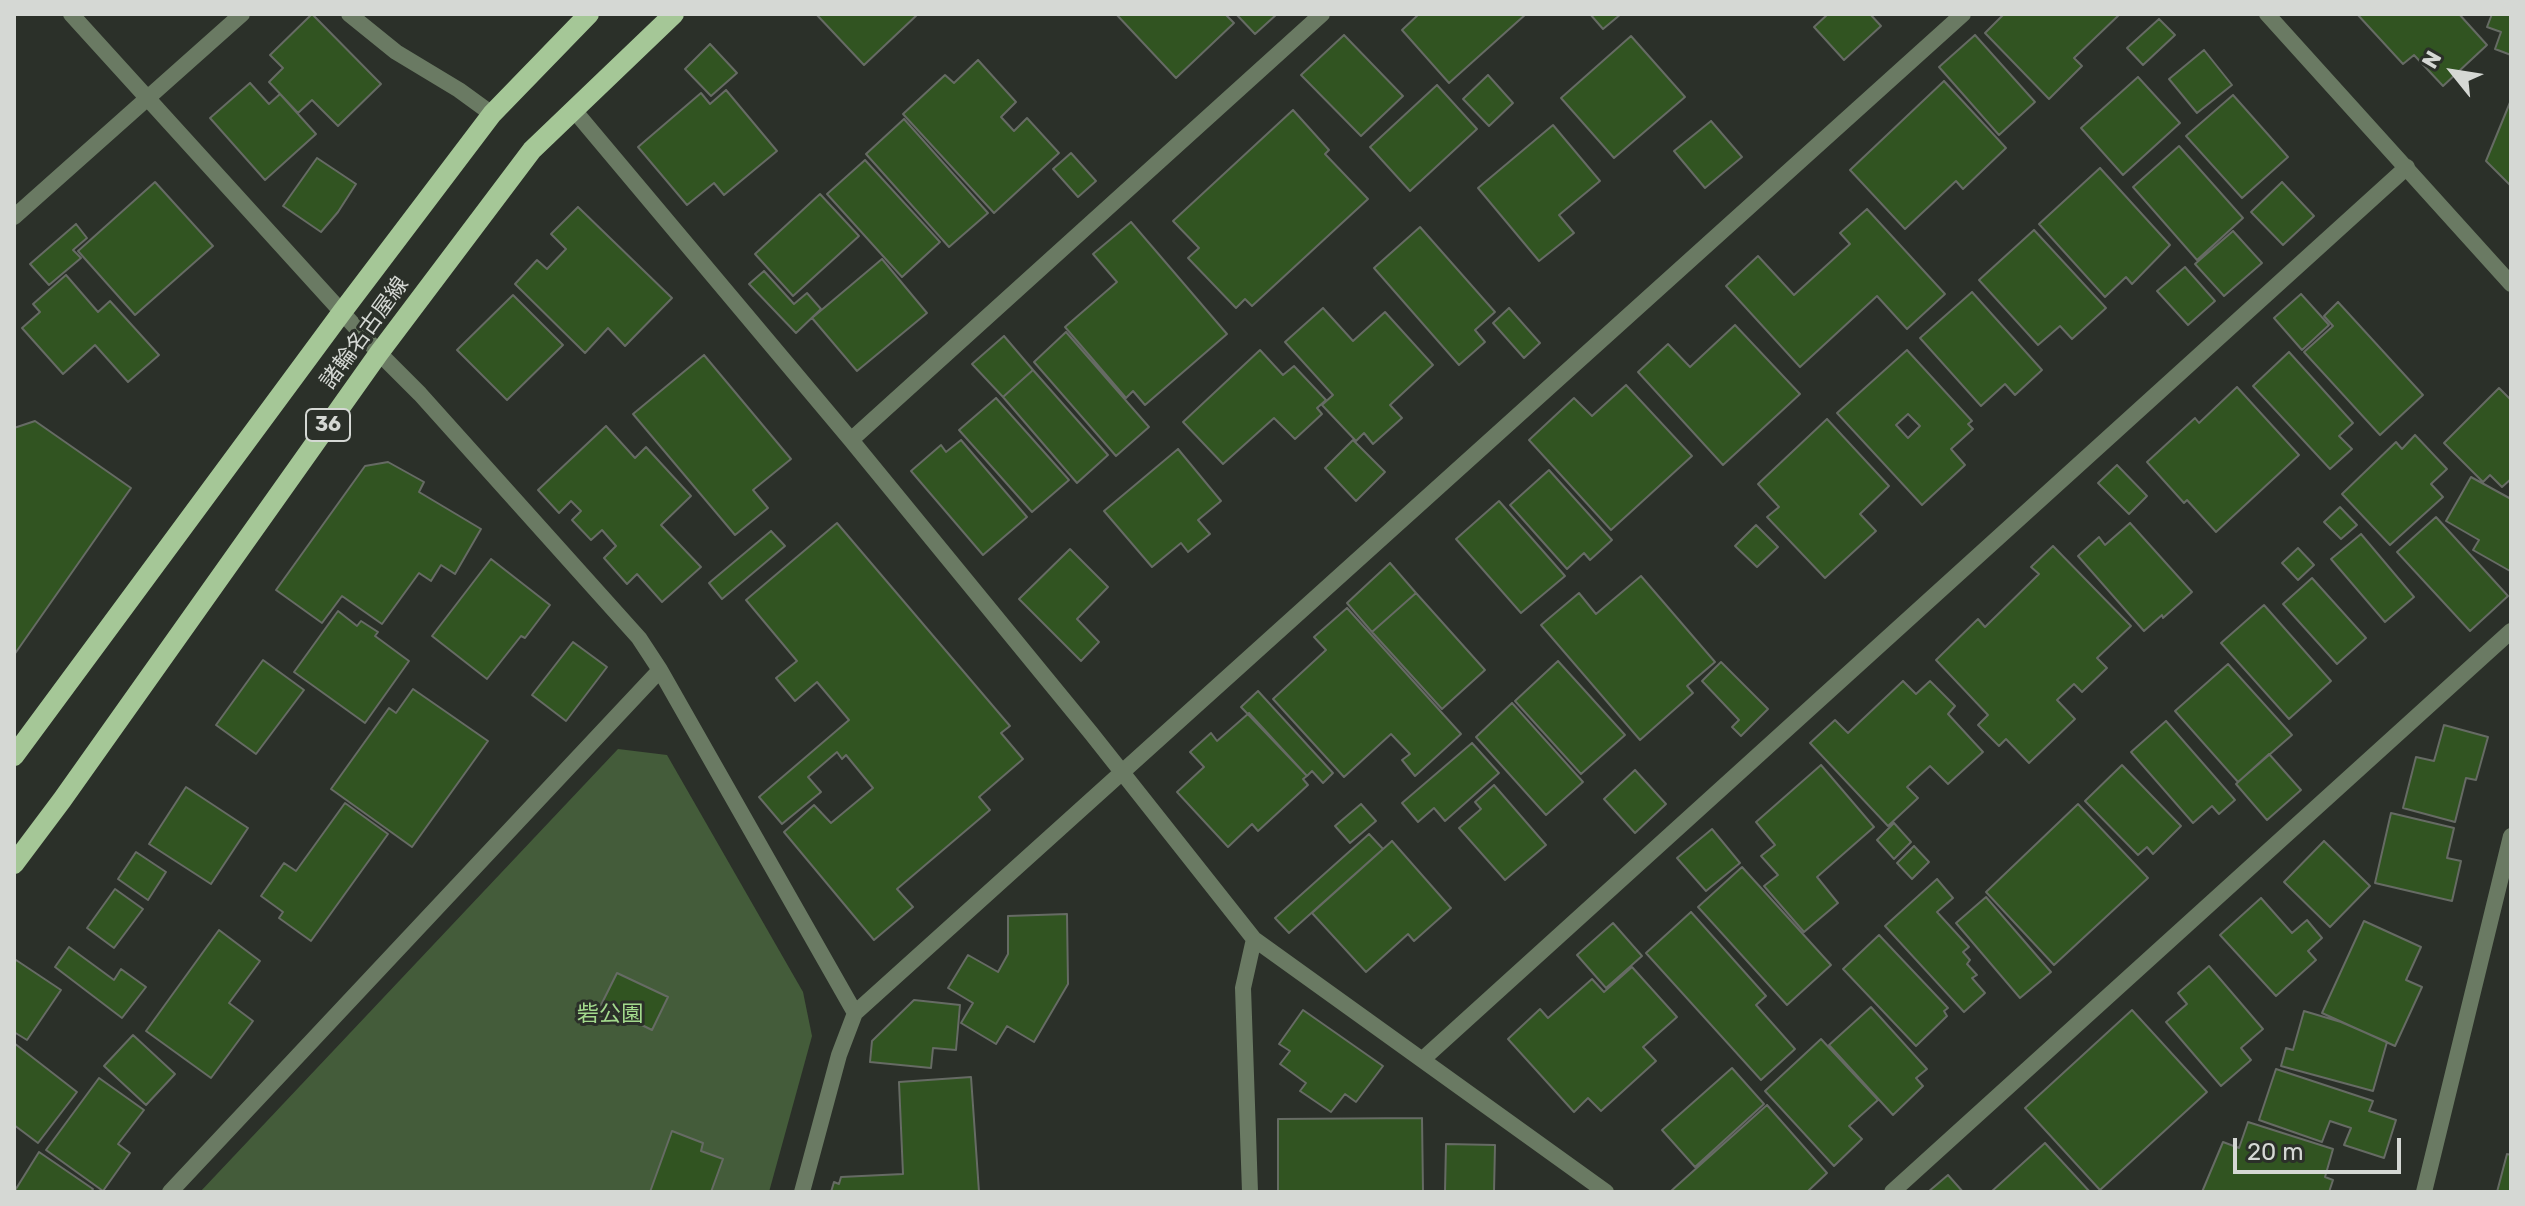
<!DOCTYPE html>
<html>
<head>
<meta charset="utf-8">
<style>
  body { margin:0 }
  #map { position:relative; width:2525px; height:1206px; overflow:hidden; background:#2b3029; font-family:Rubik,sans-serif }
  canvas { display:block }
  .frame { position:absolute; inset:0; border:16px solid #d5d8d4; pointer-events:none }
  .north { position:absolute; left:2413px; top:32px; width:80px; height:80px; -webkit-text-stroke:6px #2b3029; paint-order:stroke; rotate:300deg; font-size:22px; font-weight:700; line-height:32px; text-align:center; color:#d5d8d4 }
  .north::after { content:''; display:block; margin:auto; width:28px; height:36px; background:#d5d8d4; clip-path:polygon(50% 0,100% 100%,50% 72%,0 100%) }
  .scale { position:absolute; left:2233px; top:1138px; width:168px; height:36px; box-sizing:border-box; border:4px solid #d5d8d4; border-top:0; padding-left:10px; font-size:24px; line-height:28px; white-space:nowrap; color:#d5d8d4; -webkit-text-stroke:6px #2b3029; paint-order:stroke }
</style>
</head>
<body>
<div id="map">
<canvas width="2525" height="1206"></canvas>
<div class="frame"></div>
<div class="north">N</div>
<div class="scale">20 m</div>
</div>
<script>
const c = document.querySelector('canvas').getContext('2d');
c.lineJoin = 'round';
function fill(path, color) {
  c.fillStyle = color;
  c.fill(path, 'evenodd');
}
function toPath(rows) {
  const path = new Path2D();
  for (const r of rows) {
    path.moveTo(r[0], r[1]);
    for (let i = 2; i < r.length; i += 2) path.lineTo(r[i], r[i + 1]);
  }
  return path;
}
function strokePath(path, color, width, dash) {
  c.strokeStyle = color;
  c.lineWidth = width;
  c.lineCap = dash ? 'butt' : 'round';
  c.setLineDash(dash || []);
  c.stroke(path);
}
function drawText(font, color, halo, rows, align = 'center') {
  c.font = font + ' Rubik,"Noto Sans JP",sans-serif';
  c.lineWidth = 6;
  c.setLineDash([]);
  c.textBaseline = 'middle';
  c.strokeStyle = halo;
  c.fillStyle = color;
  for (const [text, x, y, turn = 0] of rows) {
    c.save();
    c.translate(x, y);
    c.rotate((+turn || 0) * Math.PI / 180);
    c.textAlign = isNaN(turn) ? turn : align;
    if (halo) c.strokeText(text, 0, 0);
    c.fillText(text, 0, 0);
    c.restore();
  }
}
const green = toPath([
  [618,749,667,755,803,992,812,1036,769,1192,200,1192]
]);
const building = toPath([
  [312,14,381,84,338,126,312,100,298,113,269,82,283,68,270,55,312,14],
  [816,14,918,14,864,65,816,14],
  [1116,14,1225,14,1234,23,1176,78,1116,14],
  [1236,14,1277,14,1255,34,1236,14],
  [1419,14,1526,14,1449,83,1402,30,1419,14],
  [1590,14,1621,14,1603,29,1590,14],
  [1828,14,1870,14,1881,26,1844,60,1814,27,1828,14],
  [2004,14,2120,14,2074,58,2082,66,2049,99,1985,33,2004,14],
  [2357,14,2459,14,2487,45,2443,86,2414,55,2403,64,2357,14],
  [2492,14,2511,14,2511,55,2495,49,2501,32,2487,27,2492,14],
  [2159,19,2175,35,2143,65,2127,48,2159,19],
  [1344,35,1403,96,1361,136,1301,75,1344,35],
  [1975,35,2035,102,1999,135,1939,67,1975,35],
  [1631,36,1685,97,1614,158,1561,98,1631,36],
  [710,44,737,73,711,96,685,69,710,44],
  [2204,50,2232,85,2197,113,2169,79,2204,50],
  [978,60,1016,102,1001,117,1014,131,1027,118,1059,153,994,213,903,114,945,75,954,83,978,60],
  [1488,75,1513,103,1489,126,1463,99,1488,75],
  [2138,77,2180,123,2123,175,2081,128,2138,77],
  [1944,81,2006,148,1963,189,1956,181,1905,229,1850,170,1944,81],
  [250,83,269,104,280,94,316,134,265,180,210,118,250,83],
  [1437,85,1477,129,1410,191,1370,147,1437,85],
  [726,90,777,151,724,195,714,183,687,205,638,147,701,93,710,104,726,90],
  [2233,95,2288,157,2242,198,2186,136,2233,95],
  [2511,100,2511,186,2486,161,2511,100],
  [1293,110,1329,150,1325,154,1368,199,1252,306,1245,299,1236,308,1188,258,1199,248,1173,221,1293,110],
  [904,119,988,213,949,247,866,154,904,119],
  [1711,121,1742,157,1705,188,1674,151,1711,121],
  [1553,125,1600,181,1559,215,1574,233,1539,261,1478,188,1553,125],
  [2179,146,2243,218,2197,260,2133,187,2179,146],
  [1071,153,1096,181,1078,197,1053,169,1071,153],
  [317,158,356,184,338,212,321,232,283,206,317,158],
  [865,160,940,242,902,277,827,194,865,160],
  [2100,168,2170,245,2132,284,2126,277,2105,297,2039,224,2100,168],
  [155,182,213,246,135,315,78,251,155,182],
  [2282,182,2314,216,2283,245,2251,212,2282,182],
  [820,194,859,236,793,296,755,254,820,194],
  [578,207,672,298,625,346,608,328,585,353,515,284,537,260,547,269,566,249,551,234,578,207],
  [1867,209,1945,294,1907,329,1877,296,1800,367,1726,286,1758,256,1794,295,1850,244,1840,233,1867,209],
  [1131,222,1227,334,1145,405,1133,391,1126,398,1065,327,1117,282,1093,254,1131,222],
  [76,224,87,238,73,250,81,258,49,285,30,264,76,224],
  [1420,227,1495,312,1475,330,1485,342,1459,365,1374,268,1420,227],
  [2034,230,2106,308,2072,339,2060,326,2038,345,1979,280,2034,230],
  [2233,231,2262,263,2224,296,2195,264,2233,231],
  [882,259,927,313,857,371,812,318,882,259],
  [2185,267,2215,301,2188,325,2157,291,2185,267],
  [764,271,794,304,807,293,821,309,796,333,749,284,764,271],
  [66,275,98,312,110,301,159,355,128,382,95,345,63,374,22,328,40,312,33,304,66,275],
  [1972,292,2042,370,2015,395,2005,384,1981,406,1920,338,1972,292],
  [2301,294,2329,325,2302,350,2274,318,2301,294],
  [513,295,563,345,507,400,457,350,513,295],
  [2338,302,2423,395,2380,435,2304,352,2333,326,2324,316,2338,302],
  [1323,308,1353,341,1385,312,1433,365,1390,405,1402,418,1373,444,1364,433,1356,441,1322,405,1333,395,1285,342,1323,308],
  [1509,308,1540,343,1524,358,1493,323,1509,308],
  [1735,325,1800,394,1723,465,1638,372,1668,344,1690,367,1735,325],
  [1066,332,1149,427,1116,456,1034,362,1066,332],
  [1004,336,1033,370,1003,397,972,364,1004,336],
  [1260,350,1283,375,1294,366,1326,400,1317,408,1322,414,1295,439,1274,418,1223,464,1183,422,1260,350],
  [1907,350,1972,421,1968,424,1973,429,1951,449,1965,465,1922,505,1837,413,1907,350],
  [1908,414,1920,426,1908,438,1896,425,1908,414],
  [2289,352,2353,423,2339,436,2352,449,2330,469,2253,386,2289,352],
  [704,355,791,459,753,490,768,508,735,535,633,414,704,355],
  [1033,370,1108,455,1077,483,1003,397,1033,370],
  [1626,385,1692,456,1611,530,1529,440,1574,398,1592,416,1626,385],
  [2237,387,2299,455,2216,532,2187,500,2184,503,2147,462,2195,418,2199,423,2237,387],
  [2499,388,2511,400,2511,479,2502,487,2490,475,2483,482,2444,443,2499,388],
  [996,398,1069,480,1032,512,959,430,996,398],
  [1827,419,1889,486,1860,514,1876,531,1825,578,1767,517,1779,507,1758,484,1827,419],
  [35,421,131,488,14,655,14,428,35,421],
  [606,426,635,458,646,447,691,496,661,525,701,567,662,602,637,574,627,584,604,558,616,546,602,530,591,540,572,520,581,511,571,501,559,513,538,490,606,426],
  [2415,435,2447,469,2431,484,2443,497,2390,545,2342,494,2396,442,2402,449,2415,435],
  [961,440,1027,517,983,555,911,471,941,445,946,452,961,440],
  [1353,440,1385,472,1356,501,1325,468,1353,440],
  [1178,449,1221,501,1198,520,1210,534,1188,552,1181,543,1152,567,1104,511,1178,449],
  [388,462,424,482,419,492,481,529,455,574,441,565,431,581,419,573,382,624,342,596,322,623,276,590,365,466,388,462],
  [2117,465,2147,496,2129,514,2098,483,2117,465],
  [1549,470,1612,540,1590,560,1584,553,1567,569,1510,505,1549,470],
  [2471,477,2511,499,2510,571,2473,550,2479,540,2446,521,2471,477],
  [1499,501,1565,576,1521,613,1456,539,1499,501],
  [2340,507,2357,525,2341,539,2324,522,2340,507],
  [2436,517,2508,596,2470,631,2397,552,2436,517],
  [837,523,1010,726,1001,733,1023,759,979,797,990,810,897,889,913,907,874,940,784,832,814,805,831,823,873,788,846,755,842,759,837,752,808,777,821,792,782,824,759,797,849,720,817,682,795,701,776,678,797,661,746,600,837,523],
  [2130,523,2192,592,2163,618,2162,615,2144,631,2078,556,2099,537,2105,545,2130,523],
  [1756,525,1778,547,1757,567,1735,546,1756,525],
  [771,531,785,546,722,599,709,583,771,531],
  [2361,534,2414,597,2385,622,2331,559,2361,534],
  [2053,546,2131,626,2097,658,2107,668,2082,692,2074,684,2057,700,2075,719,2029,763,2006,739,1999,746,1978,725,1988,715,1936,660,1978,619,1985,627,2039,574,2031,567,2053,546],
  [2298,548,2314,565,2298,580,2282,563,2298,548],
  [1070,549,1108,587,1077,619,1099,642,1081,661,1019,599,1070,549],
  [491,559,550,605,525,638,521,636,487,679,432,636,491,559],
  [1390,563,1416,593,1372,632,1347,603,1390,563],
  [1641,576,1715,662,1687,686,1693,693,1640,740,1541,625,1579,593,1596,614,1641,576],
  [2312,578,2366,638,2337,664,2283,604,2312,578],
  [1416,593,1485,670,1442,709,1372,632,1416,593],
  [2264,605,2331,681,2289,719,2221,643,2264,605],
  [1347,608,1461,734,1415,776,1402,760,1410,754,1391,734,1344,777,1273,699,1326,650,1314,637,1347,608],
  [338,611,357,626,361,621,378,632,375,636,409,661,365,723,294,672,338,611],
  [573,642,607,667,566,721,532,695,573,642],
  [263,660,304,690,256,754,216,725,263,660],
  [1558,661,1625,735,1581,774,1515,701,1558,661],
  [1721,662,1768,709,1741,736,1732,727,1739,720,1702,681,1721,662],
  [2228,664,2292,735,2238,782,2175,711,2228,664],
  [1903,681,1916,694,1930,681,1955,706,1948,714,1983,752,1948,784,1930,766,1907,787,1918,798,1888,826,1810,743,1835,720,1848,733,1903,681],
  [413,689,488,741,412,847,331,789,389,708,396,713,413,689],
  [1258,691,1333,773,1323,783,1312,771,1307,776,1241,707,1258,691],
  [1512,703,1583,782,1546,815,1476,737,1512,703],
  [1249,713,1307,776,1303,779,1308,785,1258,831,1252,824,1228,847,1177,792,1204,767,1190,752,1211,733,1217,741,1249,713],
  [2166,721,2235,800,2219,814,2212,806,2193,823,2131,752,2166,721],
  [2444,725,2488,737,2476,780,2466,778,2455,822,2403,808,2416,757,2434,761,2444,725],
  [1472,743,1499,773,1445,821,1434,808,1418,822,1402,803,1472,743],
  [2269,754,2301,790,2267,820,2236,784,2269,754],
  [1821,765,1874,827,1817,877,1838,903,1804,932,1764,886,1778,875,1761,856,1775,845,1756,822,1821,765],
  [2122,765,2181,826,2153,854,2147,847,2138,855,2085,801,2122,765],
  [1635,770,1666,804,1635,833,1604,799,1635,770],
  [1494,785,1546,845,1505,880,1459,828,1481,809,1475,802,1494,785],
  [186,787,248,828,211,884,149,844,186,787],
  [345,803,388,834,311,941,279,918,283,912,261,896,284,863,296,871,345,803],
  [1361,804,1376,821,1350,843,1335,826,1361,804],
  [2078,804,2148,878,2054,965,1986,892,2078,804],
  [2391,813,2454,828,2447,858,2461,861,2452,901,2375,883,2391,813],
  [1894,823,1911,842,1894,859,1877,840,1894,823],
  [1712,829,1740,863,1706,891,1677,858,1712,829],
  [1369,834,1383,849,1289,933,1275,918,1369,834],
  [1392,841,1451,908,1414,941,1408,934,1366,972,1312,913,1392,841],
  [2324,841,2370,886,2330,927,2284,882,2324,841],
  [1914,846,1929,862,1912,879,1897,863,1914,846],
  [136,852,166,872,148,900,118,879,136,852],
  [1742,867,1831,965,1787,1005,1698,907,1742,867],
  [1937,879,1953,898,1937,912,1969,947,1963,952,1970,960,1967,964,1977,975,1972,978,1985,993,1964,1012,1885,926,1937,879],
  [115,889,143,909,114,948,87,928,115,889],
  [1986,897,2051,972,2020,998,1956,923,1986,897],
  [2261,898,2292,933,2307,920,2322,938,2308,951,2316,960,2276,996,2220,935,2261,898],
  [1691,912,1766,996,1756,1005,1795,1049,1761,1080,1646,953,1691,912],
  [1067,914,1068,984,1034,1042,1007,1026,996,1044,961,1023,973,1003,948,988,968,955,998,972,1008,954,1008,916,1067,914],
  [2364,921,2421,947,2406,980,2422,987,2395,1046,2322,1013,2364,921],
  [1613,923,1642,956,1606,988,1577,955,1613,923],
  [219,930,260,961,229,1003,253,1021,211,1078,146,1031,219,930],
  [1879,935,1948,1008,1944,1011,1947,1016,1916,1046,1843,969,1879,935],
  [69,947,114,980,121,969,146,987,122,1018,55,967,69,947],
  [16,960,61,990,27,1040,14,1032,14,963,16,960],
  [2209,966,2263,1029,2241,1048,2251,1060,2221,1086,2166,1022,2187,1004,2178,993,2209,966],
  [1632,967,1677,1017,1643,1047,1656,1061,1601,1111,1588,1098,1574,1112,1508,1039,1540,1009,1548,1018,1592,979,1604,992,1632,967],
  [617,973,668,997,652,1030,601,1005,617,973],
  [914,1000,960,1005,956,1050,933,1048,931,1068,870,1062,872,1041,914,1000],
  [1871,1007,1927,1069,1916,1078,1923,1086,1893,1115,1829,1045,1871,1007],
  [1303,1010,1383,1066,1356,1102,1345,1094,1331,1112,1300,1091,1306,1083,1280,1064,1290,1051,1279,1044,1303,1010],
  [2132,1010,2207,1092,2100,1190,2025,1108,2132,1010],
  [2304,1011,2341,1022,2387,1042,2373,1091,2281,1066,2286,1048,2293,1050,2304,1011],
  [133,1035,175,1074,146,1105,104,1066,133,1035],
  [1821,1039,1878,1100,1849,1126,1862,1139,1834,1166,1765,1091,1821,1039],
  [14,1043,77,1092,38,1143,14,1125,14,1043],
  [1732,1068,1764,1104,1695,1167,1662,1130,1732,1068],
  [2276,1069,2373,1101,2369,1111,2396,1120,2384,1158,2344,1145,2351,1128,2330,1121,2322,1142,2259,1120,2276,1069],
  [971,1077,979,1192,831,1192,834,1182,839,1184,841,1177,903,1174,899,1082,971,1077],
  [99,1078,144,1110,118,1144,130,1153,103,1191,46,1150,99,1078],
  [1767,1105,1827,1173,1807,1192,1671,1191,1767,1105],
  [1422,1118,1423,1192,1278,1192,1278,1119,1422,1118],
  [2248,1122,2333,1149,2325,1177,2333,1180,2329,1192,2202,1192,2223,1142,2239,1148,2248,1122],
  [672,1131,703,1143,701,1151,723,1159,711,1192,650,1192,672,1131],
  [2045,1143,2090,1192,1991,1192,2045,1143],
  [1446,1144,1495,1145,1494,1192,1445,1192,1446,1144],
  [39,1152,93,1189,91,1192,14,1192,39,1152],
  [2507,1154,2511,1155,2511,1192,2497,1192,2507,1154],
  [1948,1175,1963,1192,1928,1192,1948,1175]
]);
const minor = toPath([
  [71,14,379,353,420,394,639,638,660,670,855,1013,839,1055,802,1192],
  [349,14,396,52,459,90,492,114],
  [573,109,851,440,1091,733,1254,939,1606,1192],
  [14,217,242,14],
  [851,440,1322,14],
  [855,1013,1963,14],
  [1423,1059,2407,167],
  [170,1192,660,670],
  [1250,1192,1243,988,1254,939],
  [1892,1192,2511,631],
  [2424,1192,2511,836]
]);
const tertiary = toPath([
  [2267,14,2511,284]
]);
const primary = toPath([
  [14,756,342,312,492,114,589,14],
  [14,864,62,800,379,353,532,150,674,14]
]);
const shields = [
  [328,425,44]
];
const shieldNames = [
  ["36",328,425]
];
const streetNames = [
  ["諸輪名古屋線",365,333,-54]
];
const parkNames = [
  ["砦公園",610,1015]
];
fill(green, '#445c3a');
fill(building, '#315421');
strokePath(building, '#666b64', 2);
strokePath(minor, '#6a7a63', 16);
strokePath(tertiary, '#6a7a63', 16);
strokePath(primary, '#a5c797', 20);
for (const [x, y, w] of shields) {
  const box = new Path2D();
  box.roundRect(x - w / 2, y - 16, w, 32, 6);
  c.fillStyle = '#2b3029';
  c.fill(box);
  strokePath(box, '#d5d8d4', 2);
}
drawText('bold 20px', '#d5d8d4', null, shieldNames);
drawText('22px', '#d5d8d4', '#2b3029', streetNames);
drawText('22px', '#a3da8d', '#2b3029', parkNames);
</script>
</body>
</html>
